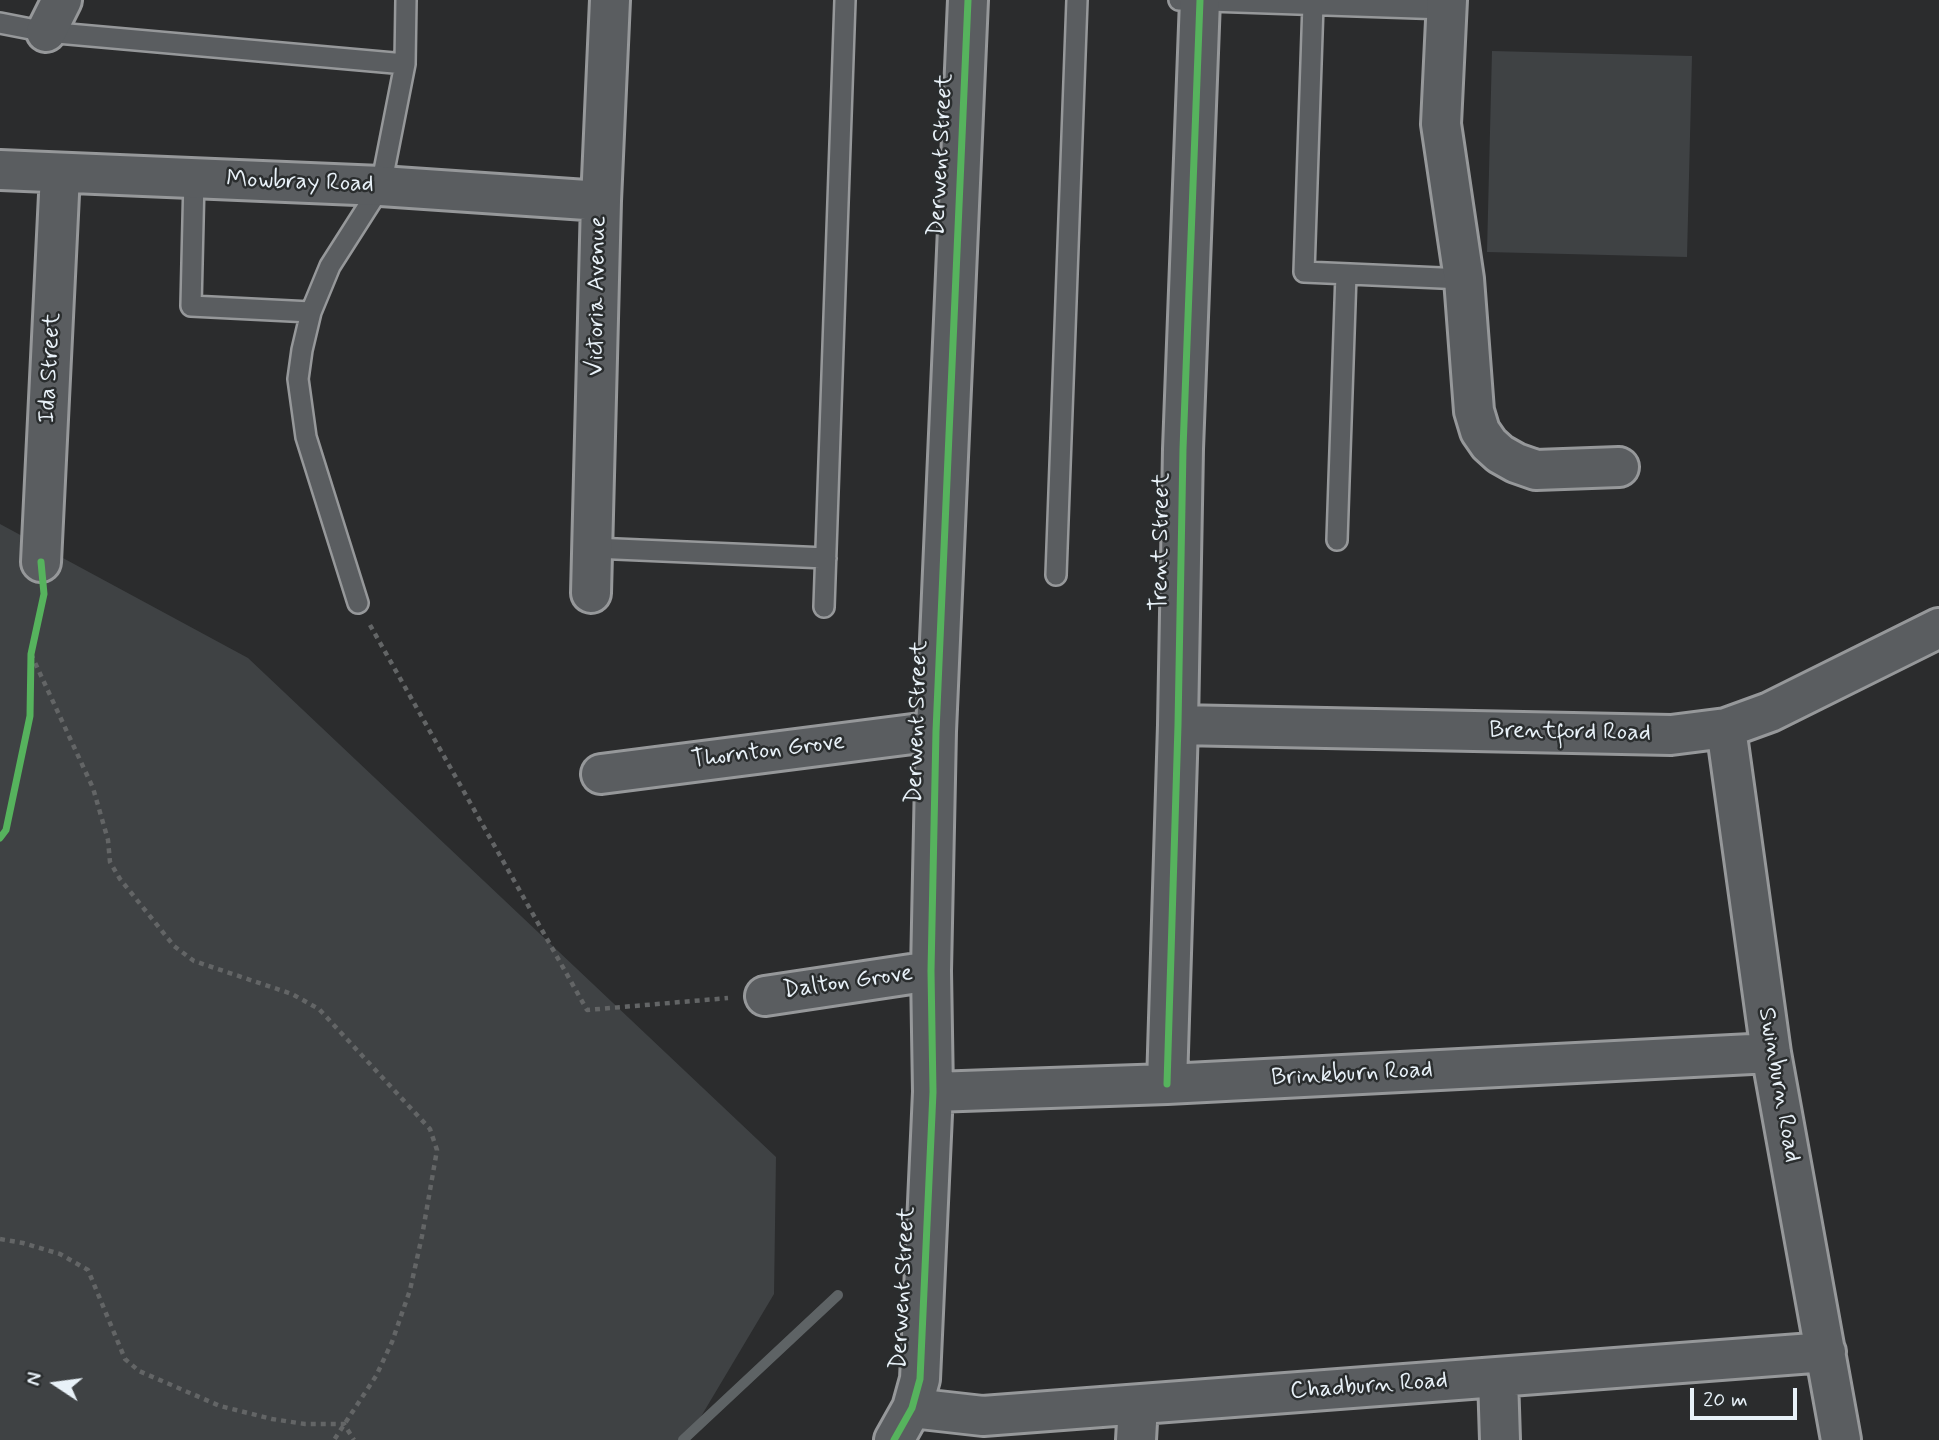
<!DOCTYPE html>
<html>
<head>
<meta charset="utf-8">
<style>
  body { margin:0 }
  #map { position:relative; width:1939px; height:1440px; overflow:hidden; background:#2b2c2d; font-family:Mynerve,sans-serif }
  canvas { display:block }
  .north { position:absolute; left:21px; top:1349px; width:70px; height:70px; -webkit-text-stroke:5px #2a2d2e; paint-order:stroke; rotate:283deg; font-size:19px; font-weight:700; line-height:28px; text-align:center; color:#e8f1f8 }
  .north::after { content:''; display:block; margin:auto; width:24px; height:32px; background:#e8f1f8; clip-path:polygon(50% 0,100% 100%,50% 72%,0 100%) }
  .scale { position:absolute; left:1690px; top:1388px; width:107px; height:32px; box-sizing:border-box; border:4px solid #e8f1f8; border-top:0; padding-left:9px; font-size:21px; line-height:24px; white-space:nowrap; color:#e8f1f8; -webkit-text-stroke:5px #2a2d2e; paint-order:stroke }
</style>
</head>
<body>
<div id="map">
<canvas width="1939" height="1440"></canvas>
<div class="north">N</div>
<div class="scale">20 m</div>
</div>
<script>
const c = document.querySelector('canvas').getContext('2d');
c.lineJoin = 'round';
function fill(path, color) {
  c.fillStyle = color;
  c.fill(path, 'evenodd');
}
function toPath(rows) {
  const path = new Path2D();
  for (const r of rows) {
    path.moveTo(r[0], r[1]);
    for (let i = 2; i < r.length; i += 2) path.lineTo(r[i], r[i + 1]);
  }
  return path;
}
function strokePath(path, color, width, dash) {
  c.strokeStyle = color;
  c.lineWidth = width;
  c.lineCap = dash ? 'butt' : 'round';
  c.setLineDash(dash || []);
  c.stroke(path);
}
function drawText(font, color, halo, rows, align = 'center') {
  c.font = font + ' Mynerve,sans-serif';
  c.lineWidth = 5;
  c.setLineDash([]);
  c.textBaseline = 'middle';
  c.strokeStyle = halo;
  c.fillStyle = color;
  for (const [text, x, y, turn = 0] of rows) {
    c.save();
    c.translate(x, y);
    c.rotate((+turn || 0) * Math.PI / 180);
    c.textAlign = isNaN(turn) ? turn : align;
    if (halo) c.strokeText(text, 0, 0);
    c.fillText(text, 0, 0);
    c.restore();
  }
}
const green = toPath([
  [1492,51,1692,56,1687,257,1487,252],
  [0,524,248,658,776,1157,774,1294,687,1440,0,1440]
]);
const stream = toPath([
  [683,1440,838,1295]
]);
const path = toPath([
  [370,625,587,1010,728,998],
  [31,654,93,788,108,840,110,862,120,879,174,946,194,961,292,994,319,1009,430,1129,437,1150,422,1236,410,1290,392,1342,376,1376,334,1440],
  [0,1239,23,1243,60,1254,88,1270,125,1359,139,1371,220,1406,272,1419,305,1424,344,1424,354,1440]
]);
const lane = toPath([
  [1179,0,1446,9],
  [1313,4,1304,272,1464,279],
  [0,23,46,32,405,64],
  [194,179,191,306,311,312],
  [1337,540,1346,274],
  [593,548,826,558],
  [1056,575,1077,0],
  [358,603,306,437,298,379,302,350,311,312,330,266,381,186,405,64,406,0],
  [824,607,845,0]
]);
const street = toPath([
  [1447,0,1441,124,1464,279,1474,411,1480,431,1489,444,1500,454,1516,463,1536,470,1619,467],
  [46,32,62,0],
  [0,170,381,186,601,201],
  [41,562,60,174],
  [591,593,601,201,610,0],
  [1178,725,1671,735,1726,728,1770,712,1939,628],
  [1726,728,1771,1053,1841,1440],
  [601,774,936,731],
  [765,996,931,971],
  [1167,1084,1178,725,1183,449,1200,0],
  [933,1092,1167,1084,1771,1053],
  [1498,1377,1500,1440],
  [912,1408,983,1416,1826,1352],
  [894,1440,912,1408,920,1379,933,1092,931,971,936,731,968,0],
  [1136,1440,1138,1405]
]);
const cycleway = toPath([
  [0,838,6,830,30,716,31,654,44,594,41,562],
  [1167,1084,1178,725,1183,449,1200,0],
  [894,1440,912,1408,920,1379,933,1092,931,971,936,731,968,0]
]);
const streetNames = [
  ["Derwent Street",942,155,-87],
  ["Mowbray Road",300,183,2],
  ["Victoria Avenue",598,296,-89],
  ["Ida Street",51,368,-87],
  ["Trent Street",1162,542,-89],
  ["Derwent Street",918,722,-88],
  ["Brentford Road",1570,733,1],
  ["Thornton Grove",768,752,-7],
  ["Dalton Grove",848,983,-8],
  ["Brinkburn Road",1352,1075,-3],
  ["Swinburn Road",1778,1085,80],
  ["Derwent Street",904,1288,-87],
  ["Chadburn Road",1369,1387,-4]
];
fill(green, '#3f4244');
strokePath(stream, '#5e6365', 10);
strokePath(lane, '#96989a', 24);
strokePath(street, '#96989a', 44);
strokePath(path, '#636566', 4.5, [5, 5]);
strokePath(lane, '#5a5d60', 19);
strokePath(street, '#5a5d60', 38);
strokePath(cycleway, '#56b35d', 7);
drawText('24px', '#e8f1f8', '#2a2d2e', streetNames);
</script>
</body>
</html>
